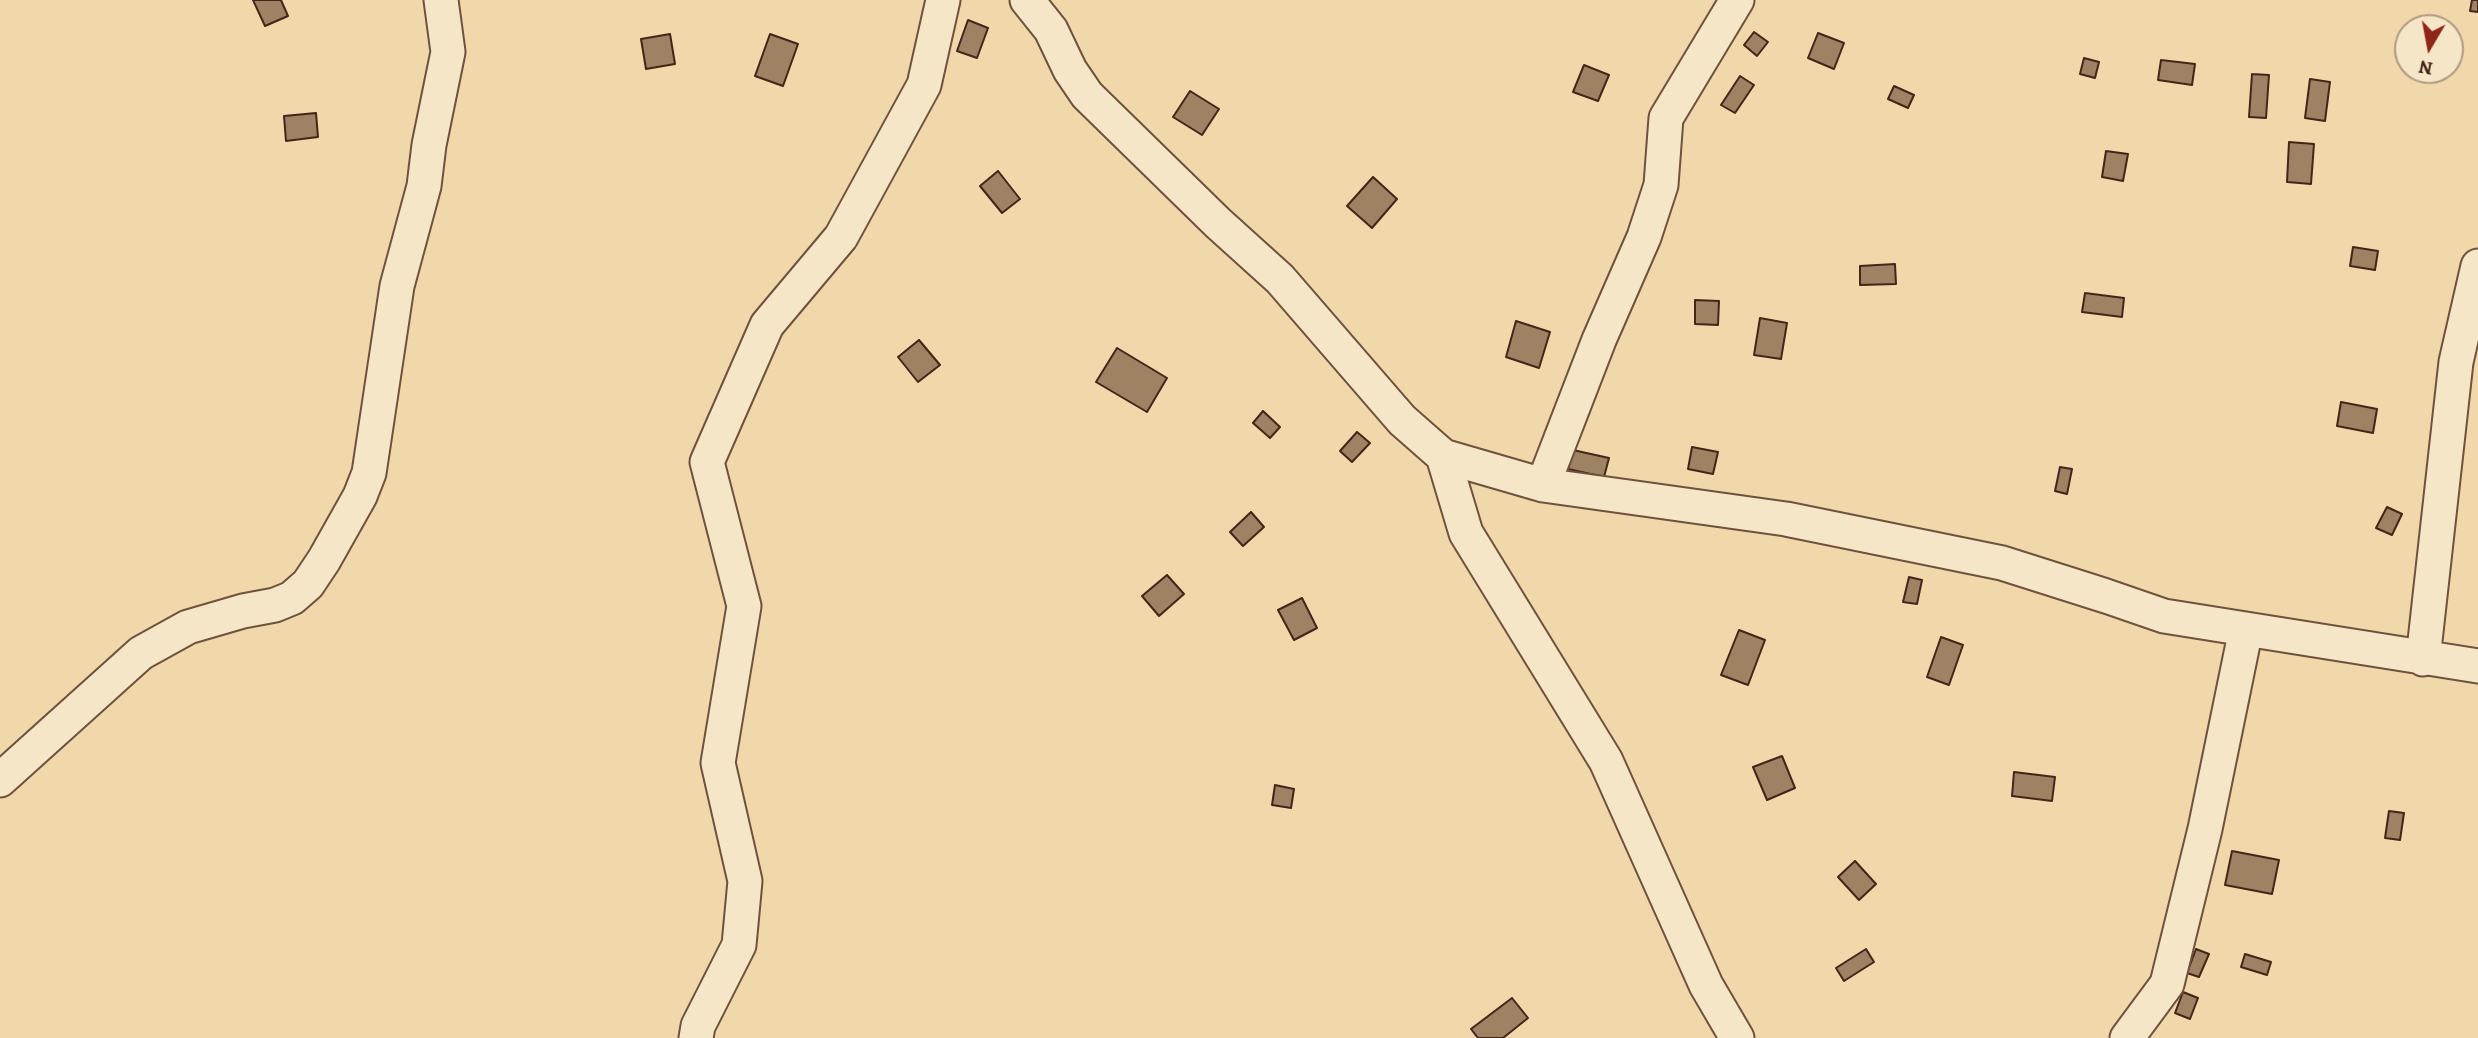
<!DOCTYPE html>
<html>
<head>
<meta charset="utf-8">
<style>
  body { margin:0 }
  #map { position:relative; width:2478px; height:1038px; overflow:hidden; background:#f1d8ab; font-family:Alegreya,serif }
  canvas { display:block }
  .north { position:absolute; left:2394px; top:14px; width:70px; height:70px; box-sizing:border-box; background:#f6e6c8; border:2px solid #af9982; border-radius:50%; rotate:190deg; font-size:19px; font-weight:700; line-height:28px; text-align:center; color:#442518 }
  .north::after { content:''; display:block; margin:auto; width:24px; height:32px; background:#8f2418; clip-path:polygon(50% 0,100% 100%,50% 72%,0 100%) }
</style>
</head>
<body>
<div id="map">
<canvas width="2478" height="1038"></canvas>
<div class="north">N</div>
</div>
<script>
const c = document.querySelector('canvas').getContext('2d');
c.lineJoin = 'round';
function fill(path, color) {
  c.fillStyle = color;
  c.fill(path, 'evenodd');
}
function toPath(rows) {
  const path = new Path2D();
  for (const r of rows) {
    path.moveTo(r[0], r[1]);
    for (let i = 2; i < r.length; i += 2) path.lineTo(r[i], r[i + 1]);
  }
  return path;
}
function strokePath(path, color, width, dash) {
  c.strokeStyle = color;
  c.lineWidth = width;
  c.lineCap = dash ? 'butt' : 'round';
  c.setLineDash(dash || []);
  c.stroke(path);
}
const building = toPath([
  [253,0,281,0,288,16,265,26,253,0],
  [2472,0,2478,0,2478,12,2470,11,2472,0],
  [968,20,988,28,977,58,957,51,968,20],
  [1754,32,1768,42,1757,56,1744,45,1754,32],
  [1818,33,1844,43,1834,69,1808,58,1818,33],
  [670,34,675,64,646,69,641,39,670,34],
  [770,34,798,44,783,86,755,76,770,34],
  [2084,58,2099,62,2095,78,2080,74,2084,58],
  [2161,60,2195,64,2192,85,2158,80,2161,60],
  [1584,65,1609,75,1598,101,1573,92,1584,65],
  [2252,74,2269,75,2266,118,2249,117,2252,74],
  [1740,76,1754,85,1735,113,1721,105,1740,76],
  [2310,79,2330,82,2325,121,2305,118,2310,79],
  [1894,86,1914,95,1908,108,1888,99,1894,86],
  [1190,91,1219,109,1202,135,1173,117,1190,91],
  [316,113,318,137,286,141,284,116,316,113],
  [2289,142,2314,144,2311,184,2287,182,2289,142],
  [2106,151,2128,154,2123,181,2102,177,2106,151],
  [998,171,1020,199,1002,213,980,186,998,171],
  [1373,177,1397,199,1372,228,1347,206,1373,177],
  [2353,247,2378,251,2375,270,2350,266,2353,247],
  [1895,264,1896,284,1860,285,1860,266,1895,264],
  [2085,293,2124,298,2122,317,2082,312,2085,293],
  [1695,300,1719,301,1718,325,1695,324,1695,300],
  [1760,318,1787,323,1781,359,1754,355,1760,318],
  [1516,321,1550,332,1539,368,1506,357,1516,321],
  [919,340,940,365,918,382,898,357,919,340],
  [1117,348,1167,378,1147,412,1096,382,1117,348],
  [2341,402,2377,409,2373,433,2337,426,2341,402],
  [1263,411,1280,427,1270,438,1253,423,1263,411],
  [1357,432,1370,443,1352,462,1340,451,1357,432],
  [1692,447,1718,452,1713,474,1688,469,1692,447],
  [1573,450,1609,458,1604,477,1568,469,1573,450],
  [2060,467,2072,469,2067,494,2055,491,2060,467],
  [2387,507,2402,514,2392,535,2376,528,2387,507],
  [1251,512,1264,527,1243,546,1230,532,1251,512],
  [1167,575,1184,594,1159,616,1142,596,1167,575],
  [1909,577,1922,580,1917,604,1903,602,1909,577],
  [1302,598,1317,628,1294,640,1278,610,1302,598],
  [1739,630,1765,640,1748,685,1721,675,1739,630],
  [1941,637,1963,645,1949,685,1927,677,1941,637],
  [1782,756,1795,788,1767,800,1753,767,1782,756],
  [2014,772,2055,777,2052,801,2012,796,2014,772],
  [1275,785,1294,789,1291,808,1272,805,1275,785],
  [2389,811,2404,813,2400,840,2385,838,2389,811],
  [2232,851,2279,860,2272,894,2225,885,2232,851],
  [1855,861,1876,884,1859,900,1838,877,1855,861],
  [1866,949,1874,962,1844,981,1836,968,1866,949],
  [2196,949,2209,954,2199,977,2187,973,2196,949],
  [2245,954,2271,962,2267,975,2241,967,2245,954],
  [2183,992,2198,998,2190,1019,2175,1013,2183,992],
  [1512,998,1528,1018,1503,1038,1478,1038,1471,1029,1512,998]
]);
const minor = toPath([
  [1027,0,1051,30,1070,70,1087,95,1218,223,1280,279,1402,420,1443,456,1466,533,1606,761,1706,985,1737,1038],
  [1443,456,1543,485,1786,519,2002,563,2106,596,2164,616,2478,666],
  [1543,485,1599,340,1644,237,1661,185,1666,118,1737,0],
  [2423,659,2456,362,2478,266],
  [0,780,141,653,188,627,243,611,275,605,292,598,308,584,324,560,360,496,369,473,397,286,424,186,429,145,448,52,441,0],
  [696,1038,698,1026,739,945,745,881,718,763,744,606,707,462,767,325,841,237,924,85,943,0],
  [2127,1038,2167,984,2205,829,2246,629]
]);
fill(building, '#9e8264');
strokePath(building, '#442518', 2);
strokePath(minor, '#6f523d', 37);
strokePath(minor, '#f6e6c8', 33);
</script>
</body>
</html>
